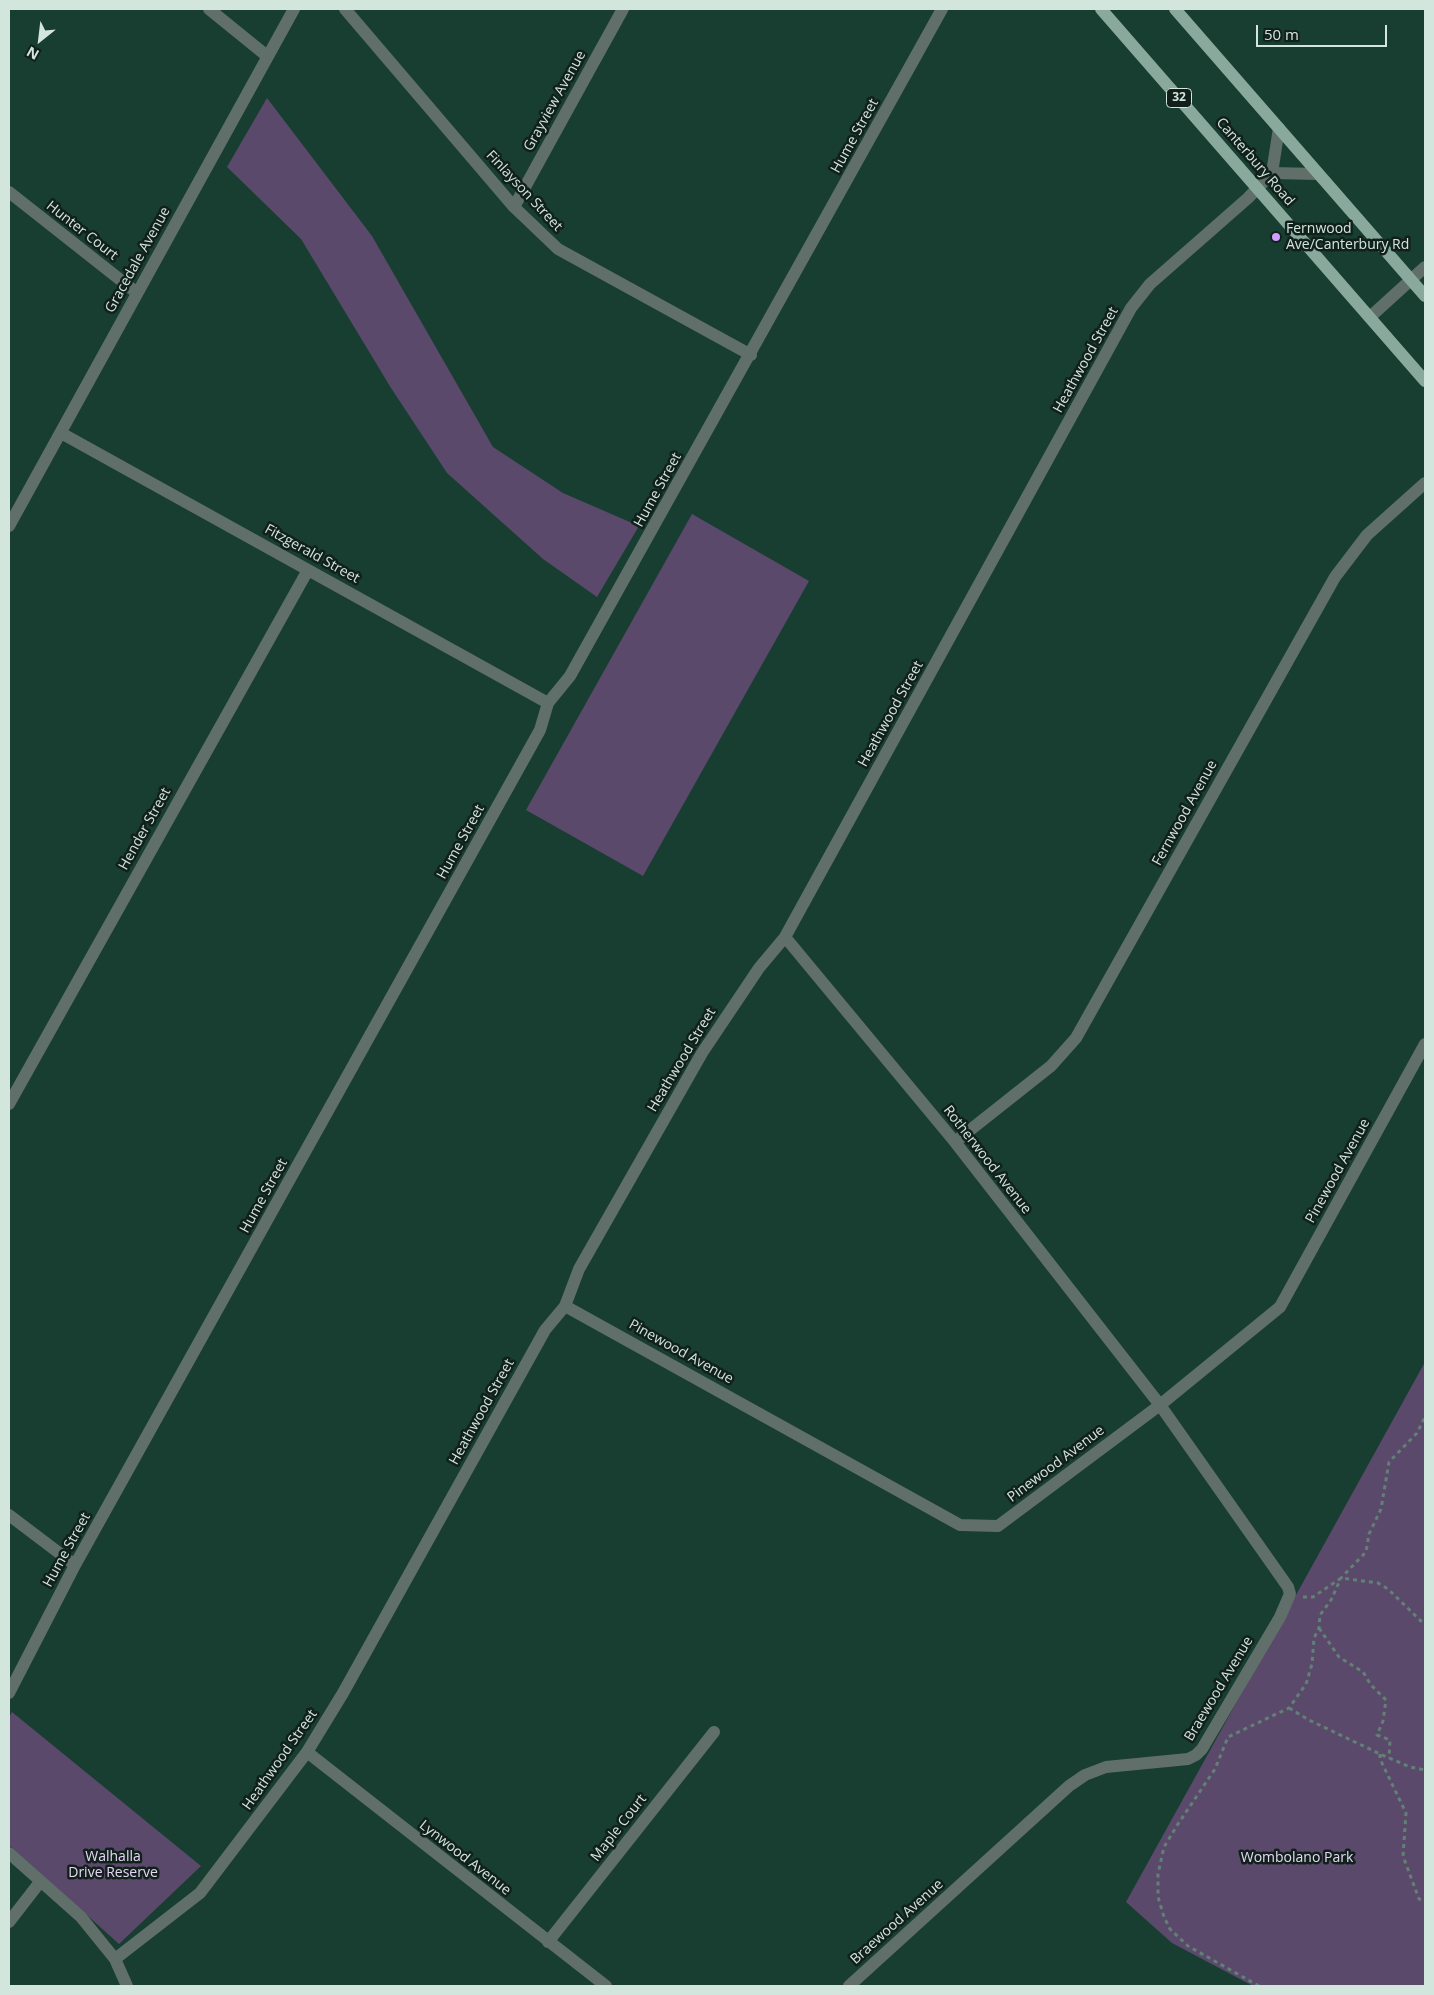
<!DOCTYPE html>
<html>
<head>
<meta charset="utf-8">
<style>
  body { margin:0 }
  #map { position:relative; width:1434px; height:1995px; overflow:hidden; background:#183d31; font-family:"Open Sans",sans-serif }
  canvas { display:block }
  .frame { position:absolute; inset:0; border:10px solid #d2e6de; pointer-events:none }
  .north { position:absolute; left:15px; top:15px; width:50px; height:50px; -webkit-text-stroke:4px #11201b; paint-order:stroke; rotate:209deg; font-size:14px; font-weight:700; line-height:20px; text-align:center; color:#d2e6de }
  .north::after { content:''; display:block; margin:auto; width:18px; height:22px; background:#d2e6de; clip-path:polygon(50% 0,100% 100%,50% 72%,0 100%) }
  .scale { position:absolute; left:1256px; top:25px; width:131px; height:22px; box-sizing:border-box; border:2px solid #d2e6de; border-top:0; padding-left:6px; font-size:15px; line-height:18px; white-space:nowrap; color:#d2e6de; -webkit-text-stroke:4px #11201b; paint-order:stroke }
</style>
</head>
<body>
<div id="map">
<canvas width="1434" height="1995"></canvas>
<div class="frame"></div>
<div class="north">N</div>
<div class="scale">50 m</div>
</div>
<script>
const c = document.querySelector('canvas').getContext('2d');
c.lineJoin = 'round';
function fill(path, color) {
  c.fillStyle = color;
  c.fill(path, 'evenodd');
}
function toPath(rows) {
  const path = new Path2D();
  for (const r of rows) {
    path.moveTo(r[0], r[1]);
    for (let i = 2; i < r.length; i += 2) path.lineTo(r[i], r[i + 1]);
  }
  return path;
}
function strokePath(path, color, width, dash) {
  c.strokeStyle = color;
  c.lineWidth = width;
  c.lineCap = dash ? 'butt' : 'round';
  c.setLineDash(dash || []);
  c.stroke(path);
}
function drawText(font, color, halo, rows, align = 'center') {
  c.font = font + ' "Open Sans",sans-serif';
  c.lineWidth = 5;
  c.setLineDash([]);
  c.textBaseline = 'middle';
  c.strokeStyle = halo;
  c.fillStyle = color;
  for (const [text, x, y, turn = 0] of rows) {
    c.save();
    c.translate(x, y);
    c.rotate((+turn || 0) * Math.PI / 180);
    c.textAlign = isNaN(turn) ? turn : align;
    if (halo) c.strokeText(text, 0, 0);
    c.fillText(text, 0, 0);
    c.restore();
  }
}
const green = toPath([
  [267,98,372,236,493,447,563,493,639,526,597,597,543,559,447,473,391,388,301,239,227,167],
  [692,514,809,581,643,876,526,810],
  [1425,1362,1425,1986,1253,1986,1172,1943,1126,1902],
  [12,1712,201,1866,119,1944,9,1845,9,1717]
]);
const path = toPath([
  [1303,1597,1313,1597,1341,1578,1378,1583,1388,1589,1425,1625],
  [1319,1628,1339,1657,1363,1672,1371,1685,1386,1700,1383,1721,1377,1735,1390,1740,1389,1758],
  [1289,1708,1309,1720,1380,1754,1410,1767,1425,1770],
  [1380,1754,1380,1759,1406,1813,1403,1856,1419,1899,1425,1902],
  [1259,1986,1188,1946,1170,1929,1164,1917,1158,1897,1158,1874,1164,1847,1178,1824,1215,1769,1228,1737,1289,1708,1306,1684,1312,1664,1314,1638,1319,1628,1320,1615,1331,1600,1341,1578,1366,1552,1369,1534,1381,1509,1389,1462,1417,1433,1425,1417]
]);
const minor = toPath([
  [209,9,267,56],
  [345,9,514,207,558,249,751,355],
  [1272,173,1318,174],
  [9,192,137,293],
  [514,207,623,9],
  [1370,317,1425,267],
  [61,433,548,703],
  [9,526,294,9],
  [785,937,955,1142,1160,1405,1288,1587,1290,1594,1280,1617,1202,1749,1196,1755,1188,1759,1106,1767,1085,1775,1069,1786,849,1986],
  [9,1104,308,570],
  [955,1142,1051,1066,1076,1038,1335,577,1367,535,1425,483],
  [565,1306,960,1525,998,1526,1160,1405,1280,1307,1425,1044],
  [9,1515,75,1565],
  [9,1693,75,1565,540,730,548,703,570,676,942,9],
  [307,1752,606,1986],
  [9,1853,81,1917,115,1959,127,1986],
  [9,1922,40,1882],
  [548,1942,714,1732],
  [115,1959,200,1893,307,1752,343,1693,545,1330,565,1306,579,1269,702,1053,759,968,785,937,1131,308,1150,284,1248,198,1272,173,1279,128]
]);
const major = toPath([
  [1101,9,1425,381],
  [1175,9,1425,296]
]);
const markers = [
  [1276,237,5,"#cf9eff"]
];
const shields = [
  [1179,98,25]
];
const shieldNames = [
  ["32",1179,98]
];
const streetNames = [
  ["Grayview Avenue",555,101,-61],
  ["Hume Street",855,136,-61],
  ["Canterbury Road",1255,162,49],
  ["Finlayson Street",524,191,47],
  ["Hunter Court",82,231,38],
  ["Gracedale Avenue",138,260,-61],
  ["Heathwood Street",1086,360,-61],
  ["Hume Street",658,490,-61],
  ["Fitzgerald Street",312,554,29],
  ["Heathwood Street",891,714,-61],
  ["Fernwood Avenue",1185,813,-61],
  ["Hender Street",145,829,-61],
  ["Hume Street",461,842,-61],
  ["Heathwood Street",682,1060,-59],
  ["Rotherwood Avenue",987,1160,52],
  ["Pinewood Avenue",1338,1171,-61],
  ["Hume Street",264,1196,-61],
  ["Pinewood Avenue",681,1352,29],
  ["Heathwood Street",482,1412,-61],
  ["Pinewood Avenue",1056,1464,-37],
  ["Hume Street",67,1550,-61],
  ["Braewood Avenue",1219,1689,-59],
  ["Heathwood Street",280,1760,-55],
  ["Maple Court",619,1828,-52],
  ["Lynwood Avenue",465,1858,38],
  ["Braewood Avenue",897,1922,-42]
];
const poiNames = [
  ["Fernwood",1286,229],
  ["Ave/Canterbury Rd",1286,245]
];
const parkNames = [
  ["Walhalla",113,1857],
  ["Drive Reserve",113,1873],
  ["Wombolano Park",1297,1858]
];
fill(green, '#5a496b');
strokePath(path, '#628076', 3, [4, 4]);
strokePath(minor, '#606f69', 12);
strokePath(major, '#88a99b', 12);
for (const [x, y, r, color] of markers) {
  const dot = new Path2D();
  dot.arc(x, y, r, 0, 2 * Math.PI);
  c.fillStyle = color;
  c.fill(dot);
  strokePath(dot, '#11201b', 2);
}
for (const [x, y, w] of shields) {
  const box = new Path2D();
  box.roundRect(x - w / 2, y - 9.5, w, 19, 4);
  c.fillStyle = '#11201b';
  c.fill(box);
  strokePath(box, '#d2e6de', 1);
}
drawText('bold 12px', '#d2e6de', null, shieldNames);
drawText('14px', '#d2e6de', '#11201b', streetNames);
drawText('14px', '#d2e6de', '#11201b', poiNames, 'left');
drawText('14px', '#e6d7f7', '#11201b', parkNames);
</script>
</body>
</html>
